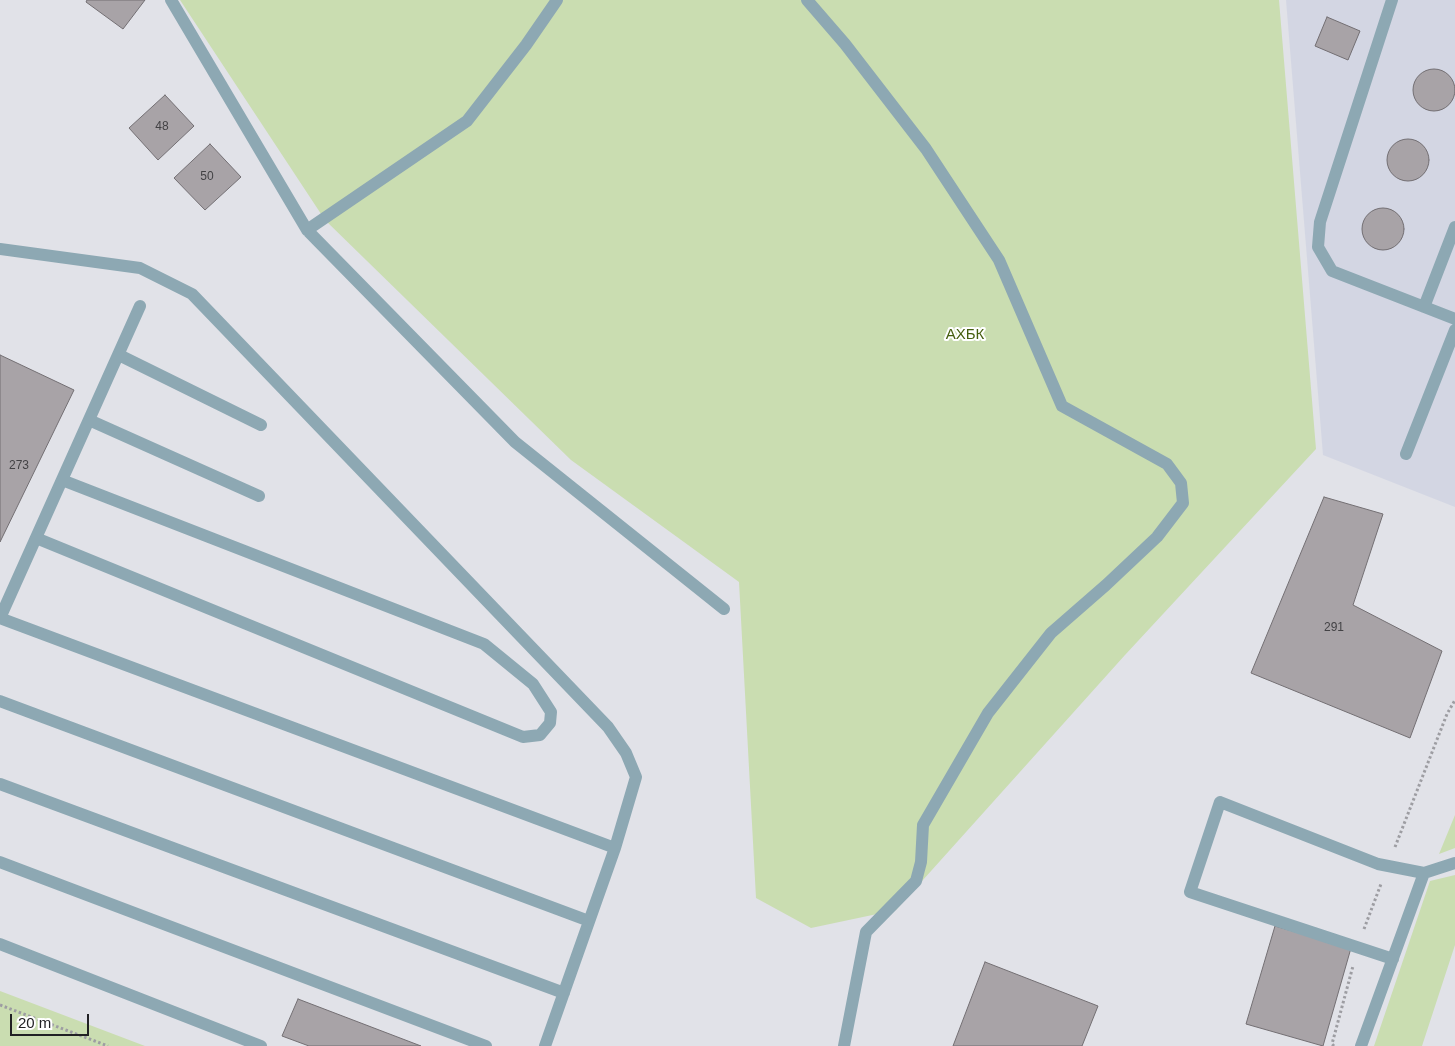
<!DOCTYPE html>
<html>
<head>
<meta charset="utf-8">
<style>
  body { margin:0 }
  #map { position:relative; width:1455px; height:1046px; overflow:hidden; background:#e1e2e8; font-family:Arial,sans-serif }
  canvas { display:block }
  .scale { position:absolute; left:10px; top:1014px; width:79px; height:22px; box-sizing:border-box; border:2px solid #212124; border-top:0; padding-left:6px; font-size:15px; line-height:18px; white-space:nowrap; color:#212124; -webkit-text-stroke:4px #fff; paint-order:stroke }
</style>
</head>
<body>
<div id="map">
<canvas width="1455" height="1046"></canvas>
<div class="scale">20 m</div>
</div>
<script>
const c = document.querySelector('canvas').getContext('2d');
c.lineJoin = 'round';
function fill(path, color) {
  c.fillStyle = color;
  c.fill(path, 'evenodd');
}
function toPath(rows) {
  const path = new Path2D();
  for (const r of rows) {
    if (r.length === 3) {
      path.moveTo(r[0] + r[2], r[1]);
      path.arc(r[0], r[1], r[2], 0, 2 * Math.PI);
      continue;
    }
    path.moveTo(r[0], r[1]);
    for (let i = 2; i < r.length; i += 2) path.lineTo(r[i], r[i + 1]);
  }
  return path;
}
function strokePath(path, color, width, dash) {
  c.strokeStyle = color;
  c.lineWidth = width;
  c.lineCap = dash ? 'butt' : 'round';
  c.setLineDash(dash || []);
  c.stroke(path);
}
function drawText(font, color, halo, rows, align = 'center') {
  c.font = font + ' Arial,sans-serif';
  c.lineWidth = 4;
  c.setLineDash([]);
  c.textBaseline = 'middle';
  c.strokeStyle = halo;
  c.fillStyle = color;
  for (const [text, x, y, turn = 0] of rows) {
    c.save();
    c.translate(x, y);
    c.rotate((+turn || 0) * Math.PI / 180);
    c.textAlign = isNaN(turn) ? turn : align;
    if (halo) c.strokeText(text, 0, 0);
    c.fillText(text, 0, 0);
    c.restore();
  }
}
const built = toPath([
  [1286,0,1455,0,1455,507,1323,455]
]);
const green = toPath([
  [180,0,1279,0,1316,449,1125,655,896,910,811,928,756,898,739,582,571,460,325,220],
  [1455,815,1455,848,1439,854],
  [1455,875,1455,945,1422,1046,1374,1046,1430,881],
  [0,991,145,1046,0,1046]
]);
const building = toPath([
  [87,0,145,0,123,29,86,2,87,0],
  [1327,17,1360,31,1348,60,1315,46,1327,17],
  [1434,90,21],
  [165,95,194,126,158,160,129,128,165,95],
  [1408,160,21],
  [210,144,241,177,205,210,174,178,210,144],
  [1383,229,21],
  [0,355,74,390,0,542,0,355],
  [1324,497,1383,514,1353,605,1442,651,1410,738,1251,673,1324,497],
  [1275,926,1351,948,1323,1046,1246,1024,1275,926],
  [985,962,1098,1006,1082,1046,953,1046,985,962],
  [298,999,421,1046,309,1046,282,1036,298,999]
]);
const path = toPath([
  [1395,847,1447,714,1455,700],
  [1364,929,1381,884],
  [0,1005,108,1046],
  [1334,1046,1332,1044,1353,966]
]);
const service = toPath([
  [171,0,307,230,515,442,724,609],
  [807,0,845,44,926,149,999,260,1062,406,1167,464,1181,483,1183,503,1157,537,1106,585,1051,633,988,713,923,825,921,862,916,881,866,932,844,1046],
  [1392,0,1320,222,1318,247,1332,271,1455,319],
  [307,230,467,121,526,45,557,0],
  [0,249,140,268,192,294,608,727,626,753,636,777,615,848,545,1046],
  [1424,307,1455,227],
  [119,355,261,425],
  [89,420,259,496],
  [1406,454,1455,330],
  [36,538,523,737,540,735,550,723,551,712,533,684,484,644,62,480],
  [0,618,615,848],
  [0,618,140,306],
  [0,701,589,921],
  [0,784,564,993],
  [0,862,486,1046],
  [0,944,261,1046],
  [1393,959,1190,892,1220,802,1378,864,1424,873],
  [1361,1046,1424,873,1455,863]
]);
const numberNames = [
  ["48",162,127],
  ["50",207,177],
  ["273",19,466],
  ["291",1334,628]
];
const parkNames = [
  ["АХБК",965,335]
];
fill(built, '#d3d6e3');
fill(green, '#caddb1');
fill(building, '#a8a3a7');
strokePath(building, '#736f73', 1);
strokePath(path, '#9d9da2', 3, [2.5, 2.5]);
strokePath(service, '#8da8b3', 12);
drawText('12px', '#434245', null, numberNames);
drawText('15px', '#455e0f', '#fff', parkNames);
</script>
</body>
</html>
